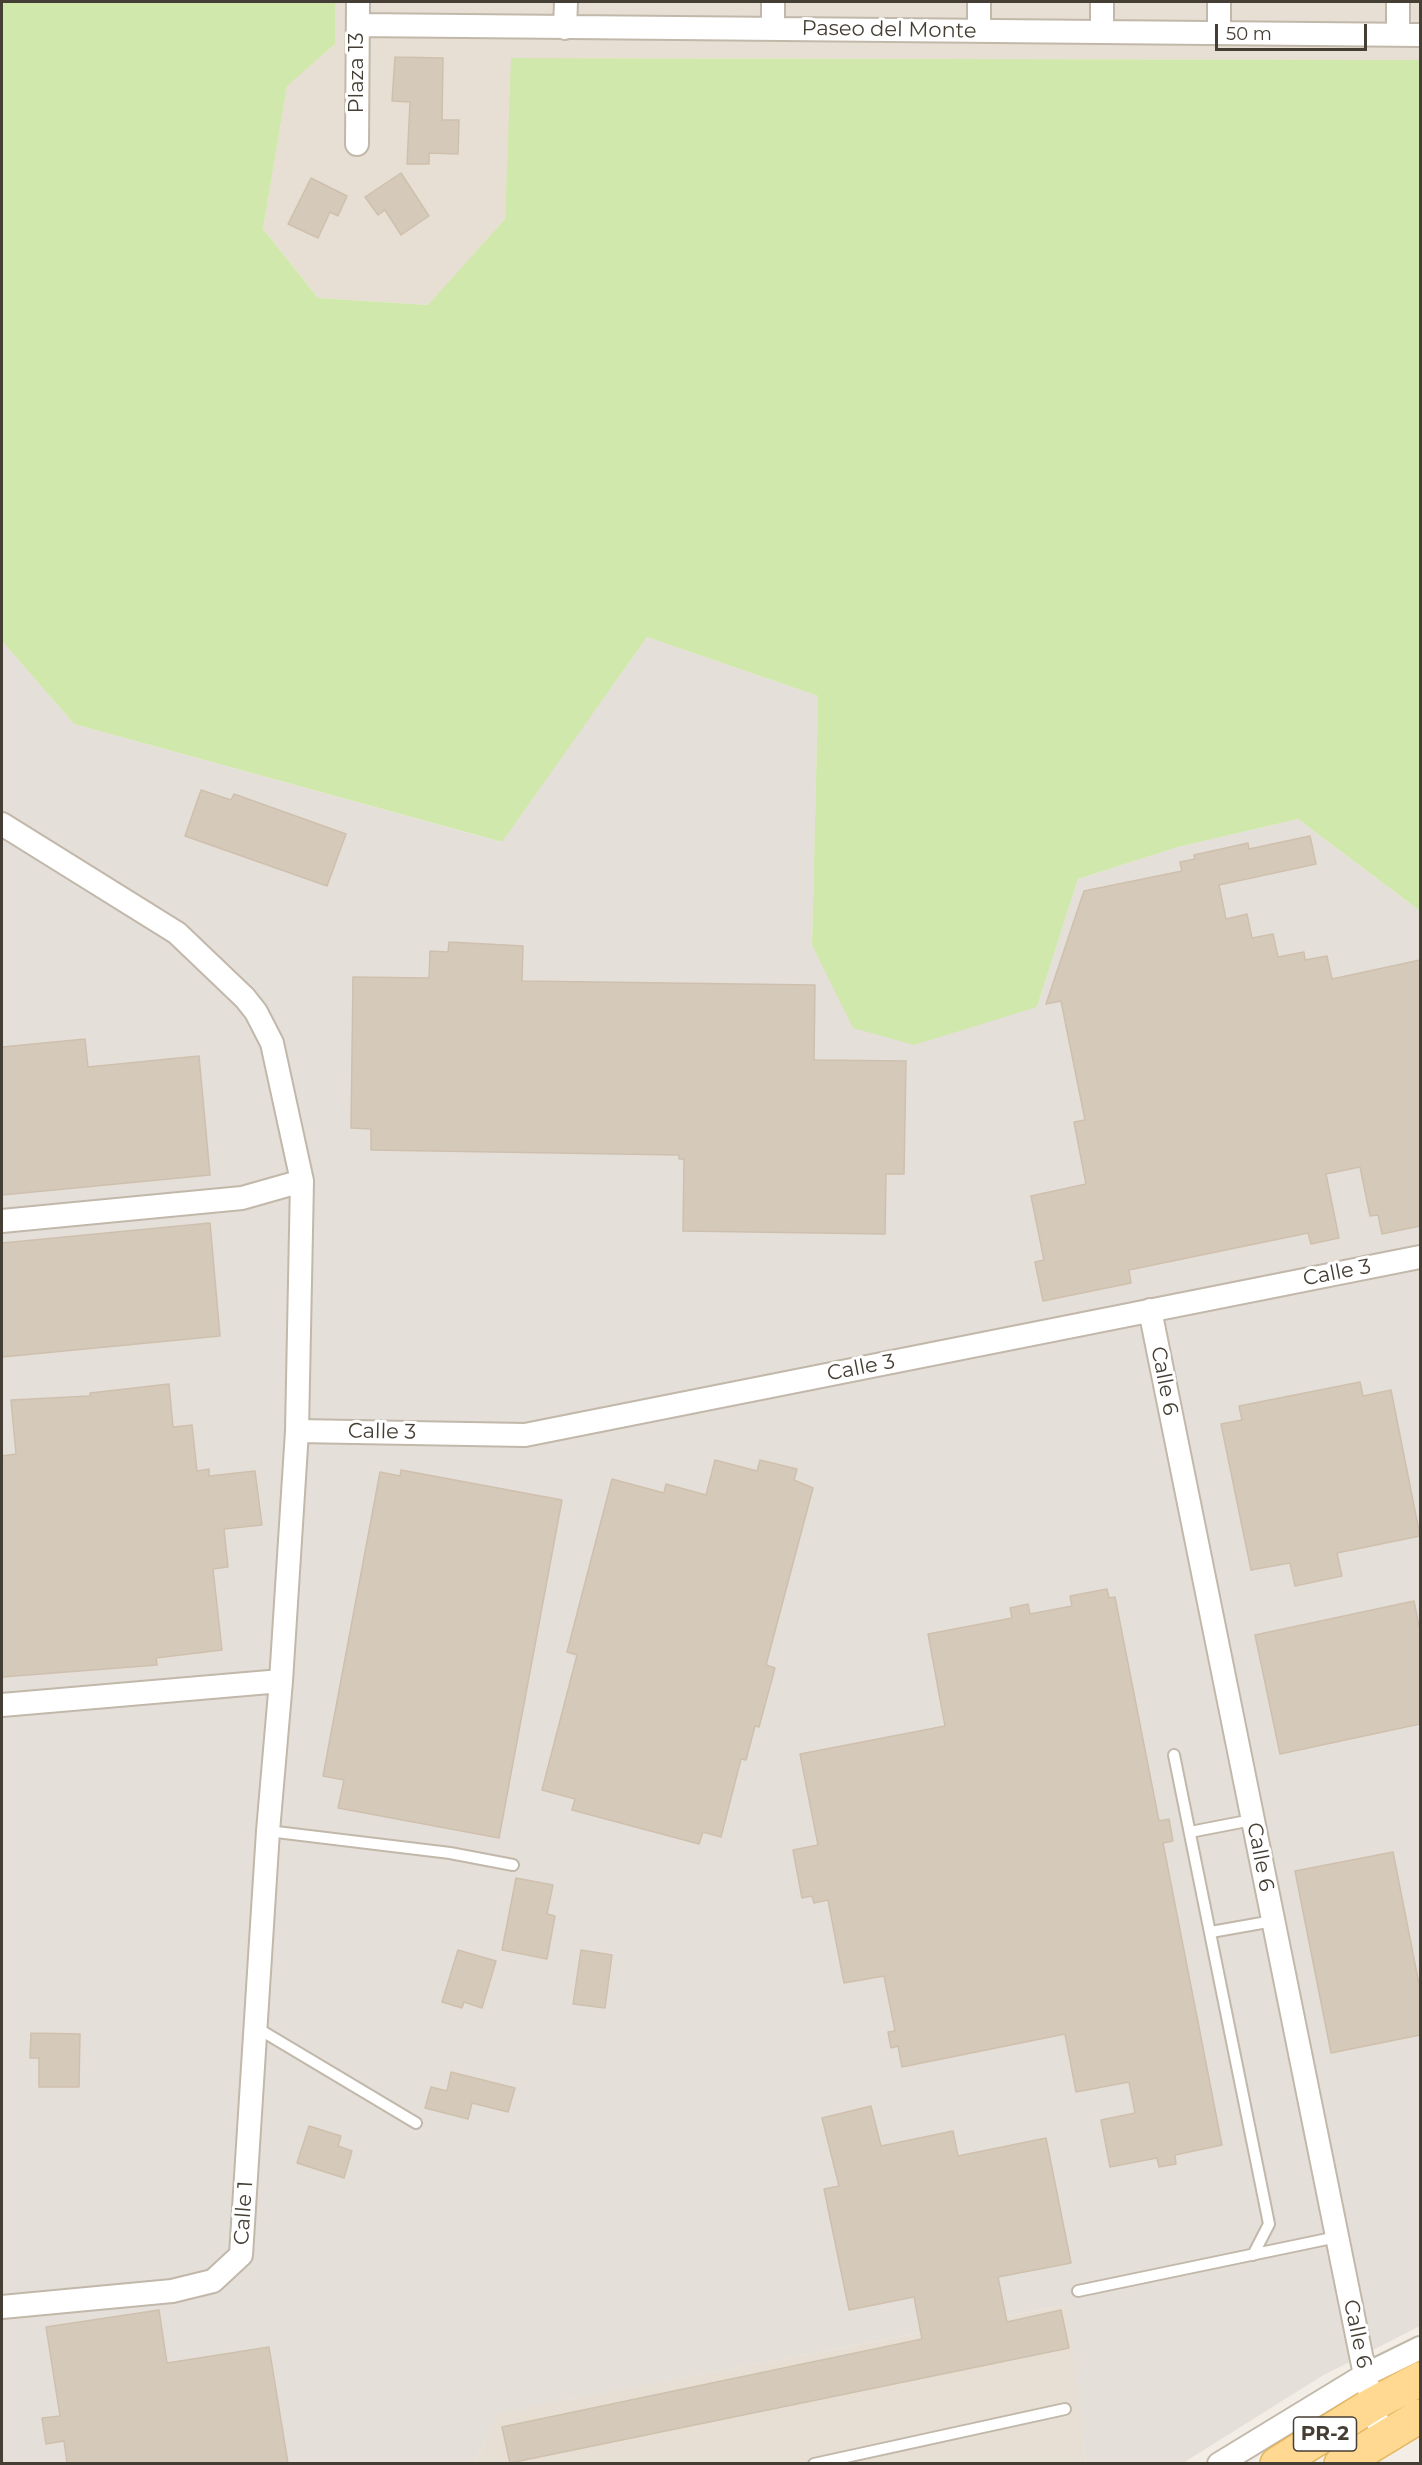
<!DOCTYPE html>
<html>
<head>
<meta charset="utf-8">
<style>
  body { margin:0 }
  #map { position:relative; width:1422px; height:2465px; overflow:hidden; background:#f3eee5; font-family:Montserrat,sans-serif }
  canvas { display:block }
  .frame { position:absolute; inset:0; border:3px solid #453e34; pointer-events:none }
  .scale { position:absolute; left:1215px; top:24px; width:152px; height:27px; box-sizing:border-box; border:3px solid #453e34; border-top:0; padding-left:8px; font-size:18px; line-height:21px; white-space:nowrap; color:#453e34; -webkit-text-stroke:4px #fff; paint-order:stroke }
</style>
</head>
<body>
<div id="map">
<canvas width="1422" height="2465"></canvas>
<div class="frame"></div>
<div class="scale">50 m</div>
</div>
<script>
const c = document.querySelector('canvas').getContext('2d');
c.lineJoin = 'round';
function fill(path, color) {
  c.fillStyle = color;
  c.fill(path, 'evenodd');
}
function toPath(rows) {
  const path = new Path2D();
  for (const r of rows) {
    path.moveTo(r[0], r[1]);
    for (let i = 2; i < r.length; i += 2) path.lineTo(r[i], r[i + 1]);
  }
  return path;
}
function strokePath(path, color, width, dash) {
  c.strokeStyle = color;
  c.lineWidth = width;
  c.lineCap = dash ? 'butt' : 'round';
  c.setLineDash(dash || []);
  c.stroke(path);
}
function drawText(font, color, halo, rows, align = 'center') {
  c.font = font + ' Montserrat,sans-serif';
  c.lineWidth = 6;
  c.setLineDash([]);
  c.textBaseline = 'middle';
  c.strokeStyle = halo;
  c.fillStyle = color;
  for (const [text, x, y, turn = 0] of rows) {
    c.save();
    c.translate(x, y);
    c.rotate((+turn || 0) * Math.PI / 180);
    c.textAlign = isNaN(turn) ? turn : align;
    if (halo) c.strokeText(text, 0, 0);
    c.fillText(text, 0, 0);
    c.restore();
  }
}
const residential = toPath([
  [335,2,1420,2,1420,60,512,58,505,219,429,305,318,298,263,229,287,85,335,44],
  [1067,2305,1086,2463,474,2464,499,2413]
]);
const industrial = toPath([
  [647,637,818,696,812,945,1037,1007,1078,879,1178,847,1298,819,1420,911,1420,2326,1322,2376,1183,2463,1086,2463,1066,2305,500,2413,474,2463,2,2463,2,641,74,724,501,842]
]);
const green = toPath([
  [2,2,335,2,335,44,287,86,263,229,318,298,428,305,505,219,511,58,1420,60,1420,911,1298,819,1178,847,1078,879,1037,1007,914,1045,853,1028,812,945,818,696,647,637,502,842,74,724,2,641]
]);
const building = toPath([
  [395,57,443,58,442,120,459,120,458,154,429,153,429,164,407,164,410,102,392,101,395,57],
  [401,173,429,216,401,235,385,210,378,215,365,197,401,173],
  [311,178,347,196,338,216,330,212,318,238,288,224,311,178],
  [201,790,231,800,234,794,346,834,327,886,185,836,201,790],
  [1310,836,1316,864,1219,885,1226,919,1247,914,1252,938,1273,934,1278,957,1304,952,1305,960,1327,956,1332,979,1420,960,1420,1226,1382,1234,1378,1215,1370,1216,1360,1167,1326,1174,1339,1238,1311,1244,1308,1233,1129,1270,1131,1283,1043,1301,1035,1262,1044,1260,1031,1196,1086,1184,1074,1122,1085,1120,1061,1001,1046,1004,1084,891,1182,871,1180,862,1195,859,1194,855,1248,843,1249,849,1310,836],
  [449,942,523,946,522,981,815,985,814,1060,906,1061,904,1174,886,1174,885,1234,683,1231,684,1159,679,1159,679,1155,371,1150,371,1129,351,1128,353,977,429,978,430,951,448,952,449,942],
  [85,1039,88,1067,199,1056,210,1175,2,1195,2,1047,85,1039],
  [210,1223,220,1336,2,1357,2,1243,210,1223],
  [1360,1382,1363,1396,1391,1390,1420,1536,1337,1553,1342,1576,1295,1586,1290,1563,1251,1570,1221,1424,1242,1420,1239,1406,1360,1382],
  [169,1384,173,1427,192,1425,197,1471,209,1469,209,1476,255,1471,262,1525,224,1529,228,1567,213,1569,222,1650,156,1658,157,1665,2,1677,2,1456,16,1454,11,1400,90,1396,90,1393,169,1384],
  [715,1460,757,1471,760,1460,797,1469,794,1480,813,1488,766,1665,775,1668,759,1727,755,1726,746,1760,741,1759,721,1837,703,1832,699,1844,572,1810,575,1799,542,1790,577,1655,567,1652,612,1479,664,1493,666,1484,706,1495,715,1460],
  [401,1470,562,1500,499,1838,338,1808,344,1780,323,1776,380,1472,400,1476,401,1470],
  [1107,1589,1109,1598,1115,1597,1159,1821,1169,1819,1173,1841,1163,1843,1222,2145,1175,2155,1176,2164,1159,2167,1157,2158,1110,2167,1101,2120,1135,2113,1129,2082,1076,2092,1065,2034,902,2067,898,2046,891,2048,888,2032,895,2031,884,1976,844,1983,828,1900,814,1903,812,1896,802,1898,793,1850,818,1845,800,1754,945,1726,928,1634,1012,1618,1010,1608,1028,1604,1030,1614,1072,1606,1070,1596,1107,1589],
  [1414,1601,1420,1631,1420,1724,1280,1754,1255,1635,1414,1601],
  [1393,1852,1420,1989,1420,2035,1331,2053,1295,1871,1393,1852],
  [516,1878,553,1885,547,1914,555,1916,547,1959,502,1950,516,1878],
  [458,1950,496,1961,482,2008,464,2002,462,2008,442,2002,458,1950],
  [581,1950,612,1955,605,2008,573,2004,581,1950],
  [31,2033,80,2034,79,2087,39,2087,39,2058,30,2058,31,2033],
  [451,2072,515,2088,508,2112,472,2103,468,2119,425,2108,431,2087,447,2091,451,2072],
  [871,2106,881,2146,953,2131,958,2156,1046,2138,1071,2263,998,2277,1007,2322,1061,2310,1069,2348,510,2463,502,2427,922,2339,914,2297,849,2310,824,2189,839,2186,822,2118,871,2106],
  [309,2126,341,2136,338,2146,352,2151,344,2178,297,2163,309,2126],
  [159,2310,167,2363,269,2347,288,2463,67,2463,64,2441,46,2444,42,2418,60,2416,46,2327,159,2310]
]);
const service = toPath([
  [1174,1755,1269,2224,1253,2255],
  [268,1831,450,1853,513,1865],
  [1190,1832,1252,1820],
  [1211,1932,1273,1921],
  [257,2028,416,2123],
  [1078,2291,1337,2237],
  [814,2464,1065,2409]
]);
const minor = toPath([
  [358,25,1420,35],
  [565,28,566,2],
  [773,29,773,2],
  [979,31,979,2],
  [1102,32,1102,2],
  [1219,33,1219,2],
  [1398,35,1398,2],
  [357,144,358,2],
  [2,824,177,933,245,998,256,1012,272,1043,302,1181,297,1431,281,1681,268,1831,241,2255,213,2281,172,2291,2,2307],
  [2,1221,242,1198,302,1181],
  [1150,1310,1365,2375,1382,2438],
  [297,1431,525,1435,1420,1257],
  [2,1705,281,1681],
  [1219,2464,1365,2375,1420,2348]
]);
const primary = toPath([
  [1277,2464,1373,2404,1420,2379],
  [1341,2464,1420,2416]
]);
const shields = [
  [1325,2434,63]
];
const shieldNames = [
  ["PR-2",1325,2434]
];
const streetNames = [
  ["Paseo del Monte",889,30,1],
  ["Plaza 13",357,73,-90],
  ["Calle 3",1337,1273,-11],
  ["Calle 3",861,1368,-11],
  ["Calle 6",1164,1381,79],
  ["Calle 3",382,1432,1],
  ["Calle 6",1260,1857,79],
  ["Calle 1",244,2213,-86],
  ["Calle 6",1357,2334,78]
];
fill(residential, '#e7dfd3');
fill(industrial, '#e5dfda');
fill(green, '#d1e8ac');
fill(building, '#d5c9ba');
strokePath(building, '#cfc0ad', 1.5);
strokePath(service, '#c1b8aa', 14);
strokePath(minor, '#c1b8aa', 26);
strokePath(primary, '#e5b660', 36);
strokePath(service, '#fff', 10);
strokePath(minor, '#fff', 22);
strokePath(primary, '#ffd992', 33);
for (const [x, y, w] of shields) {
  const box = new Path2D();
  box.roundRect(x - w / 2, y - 17, w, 34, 4.5);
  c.fillStyle = '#fff';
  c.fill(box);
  strokePath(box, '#453e34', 1.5);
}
drawText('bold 20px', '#453e34', null, shieldNames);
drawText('21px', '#453e34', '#fff', streetNames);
</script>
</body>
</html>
